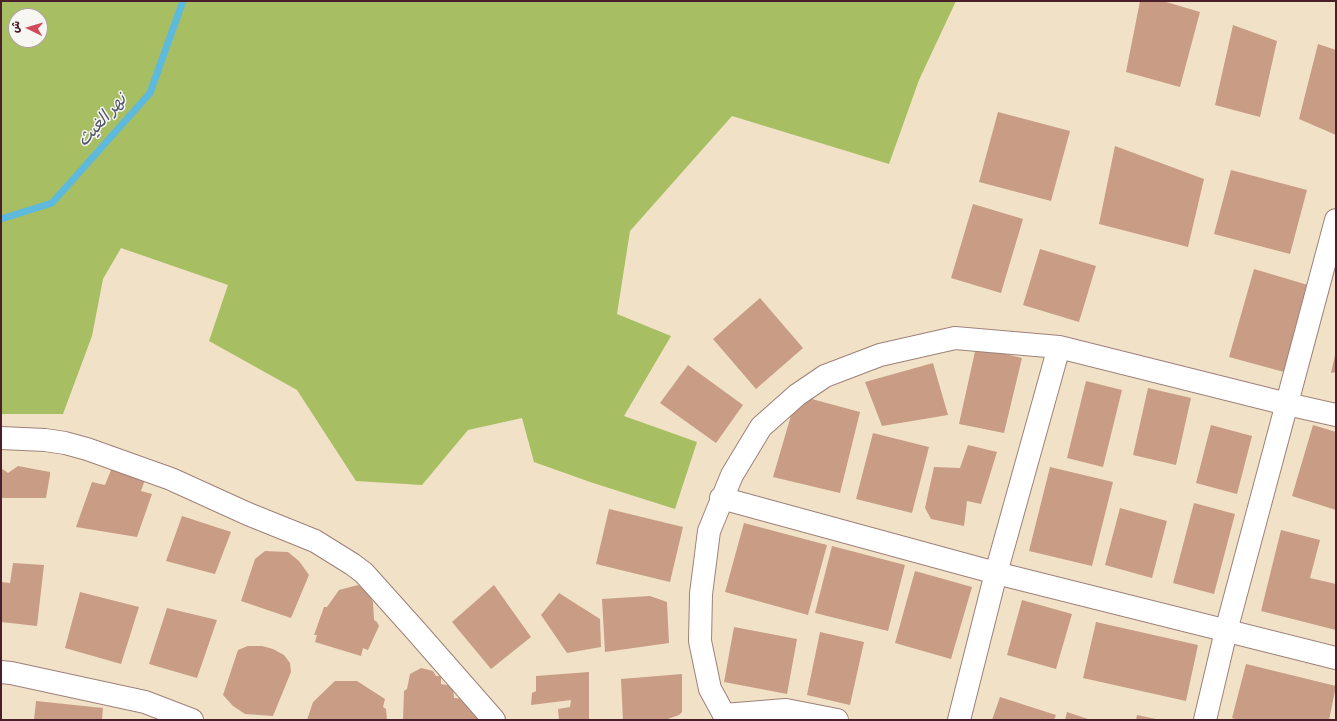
<!DOCTYPE html>
<html>
<head>
<meta charset="utf-8">
<style>
  body { margin:0 }
  #map { position:relative; width:1337px; height:721px; overflow:hidden; background:#f1e2c7; font-family:Dekko,"Playpen Sans Arabic",sans-serif }
  canvas { display:block }
  .frame { position:absolute; inset:0; border:2px solid #4a1f2b; pointer-events:none }
  .north { position:absolute; left:8px; top:8px; width:40px; height:40px; box-sizing:border-box; background:#f6f6f2; border:1px solid #b1a0a2; border-radius:50%; rotate:275deg; font-size:11px; font-weight:700; line-height:16px; text-align:center; color:#4a1f2b }
  .north::after { content:''; display:block; margin:auto; width:14px; height:18px; background:#d1495b; clip-path:polygon(50% 0,100% 100%,50% 72%,0 100%) }
</style>
</head>
<body>
<div id="map">
<canvas width="1337" height="721"></canvas>
<div class="frame"></div>
<div class="north">ش</div>
</div>
<script>
const c = document.querySelector('canvas').getContext('2d');
c.lineJoin = 'round';
function fill(path, color) {
  c.fillStyle = color;
  c.fill(path, 'evenodd');
}
function toPath(rows) {
  const path = new Path2D();
  for (const r of rows) {
    path.moveTo(r[0], r[1]);
    for (let i = 2; i < r.length; i += 2) path.lineTo(r[i], r[i + 1]);
  }
  return path;
}
function strokePath(path, color, width, dash) {
  c.strokeStyle = color;
  c.lineWidth = width;
  c.lineCap = dash ? 'butt' : 'round';
  c.setLineDash(dash || []);
  c.stroke(path);
}
function drawText(font, color, halo, rows, align = 'center') {
  c.font = font + ' Dekko,"Playpen Sans Arabic",sans-serif';
  c.lineWidth = 3;
  c.setLineDash([]);
  c.textBaseline = 'middle';
  c.strokeStyle = halo;
  c.fillStyle = color;
  for (const [text, x, y, turn = 0] of rows) {
    c.save();
    c.translate(x, y);
    c.rotate((+turn || 0) * Math.PI / 180);
    c.textAlign = isNaN(turn) ? turn : align;
    if (halo) c.strokeText(text, 0, 0);
    c.fillText(text, 0, 0);
    c.restore();
  }
}
const green = toPath([
  [1,1,956,1,919,80,889,164,732,116,630,231,617,314,671,336,624,416,697,442,675,509,590,482,534,462,522,418,468,430,422,485,356,481,297,390,209,341,228,285,121,248,103,279,92,336,63,414,1,414],
  [16,16,40,16,40,40,16,40]
]);
const stream = toPath([
  [1,219,52,203,150,93,183,1]
]);
const building = toPath([
  [1140,1,1163,1,1200,12,1180,87,1126,72],
  [1233,25,1277,41,1260,117,1215,105],
  [1318,44,1336,50,1336,135,1299,119],
  [998,112,1070,131,1051,201,979,182],
  [1115,146,1204,179,1188,247,1099,224],
  [1231,170,1307,190,1290,254,1214,234],
  [973,204,1023,219,1001,293,951,278],
  [1040,249,1096,266,1079,322,1023,305],
  [1254,269,1308,285,1284,372,1229,357],
  [760,298,803,348,756,389,713,339],
  [976,347,1022,358,1004,433,959,424],
  [1335,355,1336,372,1331,373],
  [933,363,948,415,882,426,865,382],
  [688,365,743,405,716,443,660,403],
  [1086,381,1122,390,1103,467,1067,458],
  [1148,388,1191,398,1176,465,1133,455],
  [797,395,860,412,840,493,773,477],
  [1211,425,1252,436,1237,494,1196,483],
  [1313,425,1336,432,1336,510,1292,496],
  [873,433,929,447,912,513,856,499],
  [968,445,997,452,981,504,967,501,964,526,931,519,925,508,934,467,960,468],
  [18,466,50,472,50,475,46,498,1,498,1,468,8,473],
  [1050,467,1113,482,1092,566,1029,551],
  [111,470,146,477,141,491,152,494,137,537,76,527,92,482,105,485],
  [1194,503,1235,514,1214,594,1173,583],
  [1120,508,1167,521,1152,578,1105,565],
  [609,509,683,527,670,582,596,564],
  [182,516,231,532,215,574,166,561],
  [744,523,827,545,808,615,725,592],
  [1281,530,1320,540,1310,578,1336,584,1336,630,1261,611],
  [832,546,905,565,888,631,815,613],
  [265,551,288,552,299,561,309,575,291,618,241,601,255,559],
  [13,563,44,565,37,626,1,622,1,582,10,583],
  [915,571,972,587,951,659,895,643],
  [358,585,368,593,373,602,374,620,377,622,379,626,368,650,363,648,361,656,315,642,317,635,314,635,324,607,327,607,339,590],
  [494,585,531,637,491,669,452,622],
  [80,592,139,607,121,664,65,648],
  [559,593,600,619,601,647,567,653,541,615],
  [650,596,667,602,669,643,605,652,602,599],
  [1022,600,1072,614,1056,669,1007,655],
  [167,608,217,620,197,678,149,664],
  [1096,622,1198,645,1186,701,1083,678],
  [734,627,797,639,787,694,724,682],
  [820,632,864,642,850,705,807,695],
  [248,646,262,646,273,649,284,655,290,663,291,672,273,716,245,714,233,706,223,695,238,650],
  [1246,664,1336,686,1329,720,1239,720,1232,718],
  [421,668,433,671,436,676,441,676,441,684,453,686,454,698,465,699,478,717,478,720,403,720,404,691,407,689,410,674],
  [589,672,589,720,559,720,558,709,570,707,571,700,531,705,532,693,536,691,536,676],
  [682,674,682,712,679,715,665,720,623,720,621,679],
  [335,681,357,681,385,699,383,707,386,709,387,720,307,720,313,702],
  [1000,697,1056,715,1054,720,992,720],
  [36,701,103,708,102,720,34,720],
  [1067,712,1091,720,1065,720],
  [1137,715,1156,719,1156,720,1136,720]
]);
const street = toPath([
  [1,438,45,440,65,443,87,449,171,479,248,514,315,541,352,564,364,573,416,631,494,720],
  [721,498,996,573,1336,658],
  [1,672,11,673,145,702,192,720],
  [724,715,786,710,837,720],
  [727,720,710,689,700,641,701,594,709,531,732,475,761,427,797,395,825,376,880,355,955,338,1059,347,1287,404,1336,415],
  [959,720,996,573,1059,347],
  [1205,720,1226,631,1336,220]
]);
const waterNames = [
  ["نهر الغيث",104,122,-48]
];
fill(green, '#a7be63');
strokePath(stream, '#5ebadc', 7);
fill(building, '#c89c85');
strokePath(street, '#9e8079', 24);
strokePath(street, '#fff', 22);
drawText('italic 17px', '#515569', '#f6f6f2', waterNames);
</script>
</body>
</html>
